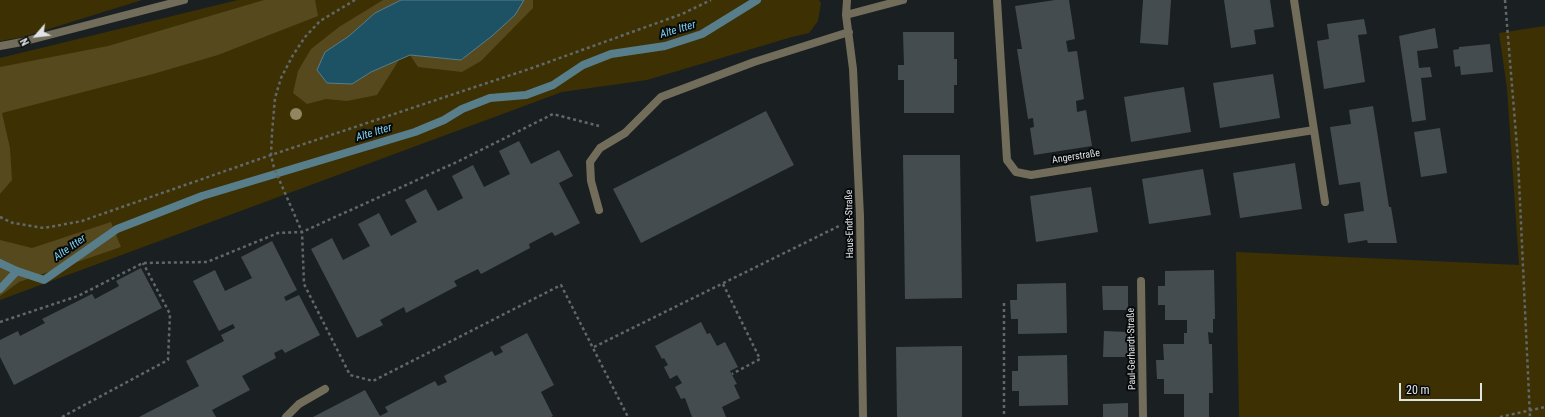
<!DOCTYPE html>
<html>
<head>
<meta charset="utf-8">
<style>
  body { margin:0 }
  #map { position:relative; width:1545px; height:417px; overflow:hidden; background:#1a2022; font-family:"Roboto Condensed",sans-serif }
  canvas { display:block }
  .north { position:absolute; left:16px; top:16px; width:40px; height:40px; -webkit-text-stroke:3px #07090a; paint-order:stroke; rotate:242deg; font-size:11px; font-weight:700; line-height:16px; text-align:center; color:#e0e4e5 }
  .north::after { content:''; display:block; margin:auto; width:14px; height:18px; background:#e0e4e5; clip-path:polygon(50% 0,100% 100%,50% 72%,0 100%) }
  .scale { position:absolute; left:1399px; top:383px; width:83px; height:18px; box-sizing:border-box; border:2px solid #e0e4e5; border-top:0; padding-left:5px; font-size:12px; line-height:14px; white-space:nowrap; color:#e0e4e5; -webkit-text-stroke:3px #07090a; paint-order:stroke }
</style>
</head>
<body>
<div id="map">
<canvas width="1545" height="417"></canvas>
<div class="north">N</div>
<div class="scale">20 m</div>
</div>
<script>
const c = document.querySelector('canvas').getContext('2d');
c.lineJoin = 'round';
function fill(path, color) {
  c.fillStyle = color;
  c.fill(path, 'evenodd');
}
function toPath(rows) {
  const path = new Path2D();
  for (const r of rows) {
    path.moveTo(r[0], r[1]);
    for (let i = 2; i < r.length; i += 2) path.lineTo(r[i], r[i + 1]);
  }
  return path;
}
function strokePath(path, color, width, dash) {
  c.strokeStyle = color;
  c.lineWidth = width;
  c.lineCap = dash ? 'butt' : 'round';
  c.setLineDash(dash || []);
  c.stroke(path);
}
function drawText(font, color, halo, rows, align = 'center') {
  c.font = font + ' "Roboto Condensed",sans-serif';
  c.lineWidth = 4;
  c.setLineDash([]);
  c.textBaseline = 'middle';
  c.strokeStyle = halo;
  c.fillStyle = color;
  for (const [text, x, y, turn = 0] of rows) {
    c.save();
    c.translate(x, y);
    c.rotate((+turn || 0) * Math.PI / 180);
    c.textAlign = isNaN(turn) ? turn : align;
    if (halo) c.strokeText(text, 0, 0);
    c.fillText(text, 0, 0);
    c.restore();
  }
}
const green = toPath([
  [0,0,142,0,23,37,0,41],
  [238,0,819,0,821,3,818,21,809,33,792,37,647,80,562,92,0,300,0,58],
  [1545,26,1545,417,1239,417,1236,252,1519,265,1507,88,1499,33]
]);
const forest = toPath([
  [264,0,315,0,318,16,218,55,153,74,2,113,10,148,12,180,0,194,0,67,108,46],
  [383,0,401,0,375,13,349,36,325,52,352,84,371,72,399,60,377,95,347,101,326,99,307,104,293,93,298,71,311,49,339,27],
  [523,0,533,0,533,8,481,61,462,72,418,67,410,55,462,60],
  [111,222,121,247,19,282,0,296,0,240,32,248]
]);
const water = toPath([
  [401,0,524,0,515,15,492,36,461,60,410,55,371,72,352,84,327,83,317,70,325,52,349,36,375,13,401,0]
]);
const stream = toPath([
  [0,263,17,271,44,280,117,229,202,196,415,132,444,120,462,109,490,98,526,95,553,85,583,65,611,54,665,46,702,34,757,0],
  [0,289,17,271]
]);
const building = toPath([
  [1055,0,1069,0,1075,39,1066,41,1068,52,1077,51,1084,99,1076,101,1077,112,1086,110,1092,146,1034,155,1030,128,1034,127,1033,118,1028,119,1017,49,1022,49,1015,6],
  [1143,0,1171,0,1168,45,1140,43],
  [1224,0,1270,0,1274,27,1254,30,1256,44,1231,48],
  [1364,19,1367,34,1358,35,1365,82,1324,89,1317,41,1329,39,1327,24],
  [1435,28,1438,48,1417,51,1419,68,1430,67,1432,77,1421,78,1426,120,1412,122,1399,36],
  [903,32,954,32,954,59,957,59,957,85,954,85,954,113,904,113,904,80,898,80,898,65,904,65],
  [1490,44,1493,72,1461,75,1460,66,1455,67,1453,50,1459,49,1459,47],
  [1273,74,1280,118,1220,128,1213,83],
  [1184,87,1191,132,1131,142,1124,97],
  [1373,106,1389,207,1391,207,1397,243,1368,243,1367,240,1348,243,1344,214,1364,211,1360,182,1339,185,1330,127,1351,124,1349,110],
  [766,111,794,165,641,243,613,189],
  [1440,128,1447,173,1421,177,1414,132],
  [519,141,531,164,559,150,573,176,559,183,580,223,555,236,552,232,529,244,530,248,481,274,478,269,454,281,457,286,406,313,404,307,380,320,383,325,357,338,311,249,332,238,343,260,370,246,358,224,379,213,391,236,417,222,405,200,426,189,438,211,463,198,452,176,473,165,484,187,510,174,499,151],
  [903,155,960,155,962,298,905,299],
  [1295,163,1302,209,1240,218,1233,173],
  [1203,169,1211,215,1149,224,1142,179],
  [1091,187,1098,232,1036,242,1030,196],
  [272,241,297,290,284,297,286,301,299,295,320,335,285,353,282,349,274,353,276,358,242,376,250,390,212,410,216,417,139,417,199,386,186,361,224,341,221,335,235,328,233,324,219,331,193,281,215,270,225,291,252,278,241,257],
  [141,268,162,308,14,385,0,357,0,340,18,331,20,336,45,323,42,319,92,294,95,299,106,293,119,286,116,281],
  [1214,270,1215,319,1213,319,1213,333,1208,332,1209,344,1212,344,1213,393,1209,393,1209,417,1184,417,1184,394,1164,394,1164,379,1157,379,1156,360,1164,360,1163,344,1184,344,1184,333,1187,333,1187,320,1165,320,1165,305,1158,305,1158,286,1165,286,1165,271],
  [1066,283,1067,333,1018,334,1018,319,1011,319,1010,300,1017,300,1017,284],
  [1102,286,1128,286,1128,310,1103,310],
  [701,322,707,334,710,333,717,346,725,342,738,367,730,371,737,384,734,385,740,398,722,407,726,417,692,417,685,398,681,399,675,387,682,383,677,375,670,379,664,367,668,365,664,358,662,359,655,346],
  [1104,331,1128,332,1128,357,1103,357],
  [527,333,554,385,541,392,553,416,551,417,313,417,365,390,380,416,388,412,385,407,435,381,438,386,447,382,444,376,492,351,495,356,503,352,500,347],
  [962,346,962,417,897,417,896,347],
  [1067,355,1068,405,1019,406,1019,391,1012,391,1012,371,1018,371,1018,356],
  [1128,403,1128,417,1103,417,1103,404]
]);
const path = toPath([
  [355,0,320,21,305,37,293,55,281,78,275,98,272,133,271,155,274,168,302,232,304,284,350,375,373,381,561,285,628,417],
  [1505,0,1518,159,1530,417],
  [0,217,13,223,44,228,82,221,271,155,532,68,682,14,711,0],
  [723,284,760,359,732,374],
  [1004,303,1004,417],
  [0,322,78,296,143,263,207,262,278,233,302,232,459,161,553,114,599,126],
  [594,347,841,225],
  [62,417,168,360,170,314,143,263],
  [1500,417,1545,407]
]);
const service = toPath([
  [599,210,591,181,590,162,600,148,625,133],
  [286,417,299,404,325,389]
]);
const minor = toPath([
  [847,0,846,15,853,69,860,216,863,417],
  [997,0,1007,160,1016,172,1031,175,1314,130,1294,0],
  [846,15,903,0],
  [0,46,22,42,184,0],
  [1314,130,1325,202],
  [625,133,661,97,754,62,849,32],
  [1141,281,1143,417]
]);
const trees = [
  [296,114]
];
const streetNames = [
  ["Angerstraße",1076,157,-9],
  ["Haus-Endt-Straße",850,224,-91],
  ["Paul-Gerhardt-Straße",1132,349,-91]
];
const waterNames = [
  ["Alte Itter",678,30,-17],
  ["Alte Itter",374,133,-17],
  ["Alte Itter",70,248,-35]
];
fill(green, '#3d3003');
fill(forest, '#56491e');
fill(water, '#1d5264');
strokePath(water, '#587e8b', 1);
strokePath(stream, '#587e8b', 8);
fill(building, '#454c4f');
strokePath(path, '#626869', 2.5, [3, 3]);
strokePath(service, '#726c5a', 8);
strokePath(minor, '#726c5a', 8);
c.fillStyle = '#908660';
for (const [x, y] of trees) {
  c.beginPath();
  c.arc(x, y, 6, 0, 2 * Math.PI);
  c.fill();
}
drawText('10px', '#e0e4e5', '#07090a', streetNames);
drawText('italic 11px', '#7ed2f1', '#07090a', waterNames);
</script>
</body>
</html>
